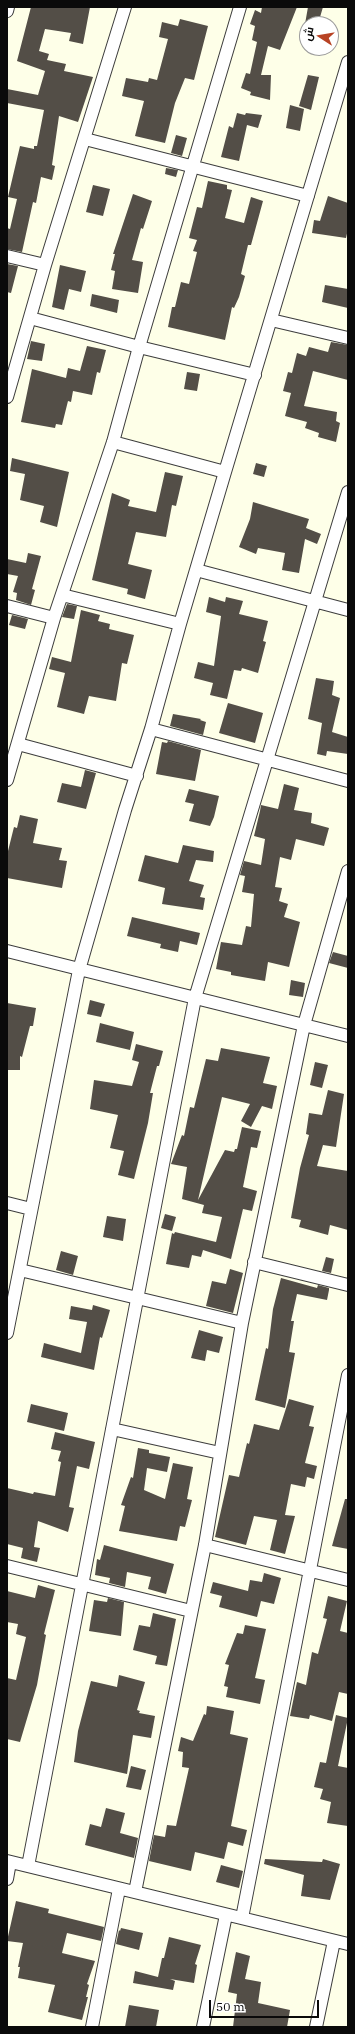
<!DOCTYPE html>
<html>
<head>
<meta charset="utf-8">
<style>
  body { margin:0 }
  #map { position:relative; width:355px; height:2034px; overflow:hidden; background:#feffe8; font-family:"IBM Plex Serif",Cairo,serif }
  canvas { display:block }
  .frame { position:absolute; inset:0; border:8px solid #0a0a0a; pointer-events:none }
  .north { position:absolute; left:299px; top:16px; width:40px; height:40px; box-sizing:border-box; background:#fff; border:1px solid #9d9d9d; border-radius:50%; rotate:282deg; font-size:11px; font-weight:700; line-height:16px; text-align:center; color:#0a0a0a }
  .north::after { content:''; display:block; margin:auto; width:14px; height:18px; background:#b84324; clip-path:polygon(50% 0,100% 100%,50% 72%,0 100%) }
  .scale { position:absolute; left:209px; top:2000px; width:110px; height:18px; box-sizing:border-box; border:2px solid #0a0a0a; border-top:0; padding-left:5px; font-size:12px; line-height:14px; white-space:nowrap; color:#0a0a0a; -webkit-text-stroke:3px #fff; paint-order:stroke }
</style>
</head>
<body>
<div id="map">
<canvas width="355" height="2034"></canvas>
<div class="frame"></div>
<div class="north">ش</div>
<div class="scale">50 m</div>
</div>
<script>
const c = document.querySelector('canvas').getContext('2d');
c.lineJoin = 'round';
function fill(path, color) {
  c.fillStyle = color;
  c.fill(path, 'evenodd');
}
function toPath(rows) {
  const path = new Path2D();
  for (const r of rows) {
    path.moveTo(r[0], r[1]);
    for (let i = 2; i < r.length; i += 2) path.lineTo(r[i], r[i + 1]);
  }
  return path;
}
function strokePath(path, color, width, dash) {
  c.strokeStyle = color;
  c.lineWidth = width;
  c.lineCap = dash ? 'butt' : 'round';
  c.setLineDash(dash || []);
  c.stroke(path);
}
const building = toPath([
  [31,7,90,7,83,44,69,41,71,33,45,29,39,51,49,54,47,60,66,64,64,71,93,77,78,122,59,116,52,165,55,166,52,180,41,177,36,203,33,202,22,252,7,249,7,228,10,229,17,199,8,197,20,146,34,149,34,146,37,146,44,110,7,103,7,89,38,95,45,71,17,61],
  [262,7,297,7,280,50,268,46,261,75,271,75,270,100,250,95,251,92,241,88,246,73,250,74,257,42,252,40,255,26,250,24,255,10,261,13],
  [308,7,323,7,318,24,305,24],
  [180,19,208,26,194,80,185,78,175,103,165,143,135,136,144,101,122,96,126,78,148,82,149,78,157,80,168,39,159,37,162,22,178,26],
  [308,75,319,77,311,110,299,106],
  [290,105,304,109,300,131,286,128],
  [237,113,245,115,246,113,262,115,258,128,247,125,239,161,221,157,229,126,233,128],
  [176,135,187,138,182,156,171,153],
  [166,168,178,170,176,177,165,174],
  [208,181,227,185,227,189,232,190,225,218,244,223,251,197,263,201,251,245,248,245,241,274,245,276,239,297,234,308,232,307,225,340,168,327,172,307,175,307,181,282,189,284,197,252,193,251,197,240,189,238,197,207,202,208],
  [93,185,110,189,103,216,86,212],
  [133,194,152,201,143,229,141,228,132,260,143,262,138,293,112,289,115,271,111,270,115,254,113,254],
  [328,196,348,203,348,229,346,238,312,233,314,220,320,221],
  [7,264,18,266,11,293,7,292],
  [60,265,86,271,81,292,69,289,64,310,52,307],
  [325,285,348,289,348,308,322,302],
  [92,294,119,300,117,313,90,306],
  [31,341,45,344,42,361,27,359],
  [331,342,348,345,348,380,313,371,304,406,337,412,336,421,340,423,336,442,318,437,319,433,305,428,307,422,285,416,291,393,283,391,288,372,292,373,297,353,306,356,309,347,328,352],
  [87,346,106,350,100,373,97,372,92,395,73,391,71,402,68,401,62,425,56,424,55,428,21,422,32,369,66,378,68,368,80,371],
  [187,372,200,374,197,391,184,389],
  [12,458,69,472,57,527,40,522,44,506,20,500,25,474,10,471],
  [256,463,267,466,264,477,253,474],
  [165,472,183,476,176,506,172,505,166,537,136,532,128,564,152,570,145,599,127,594,128,589,92,580,112,493,130,500,128,506,156,512],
  [253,502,309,519,306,528,321,534,317,544,305,539,299,573,282,570,285,553,258,548,256,554,239,547,250,519],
  [28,553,41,556,32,589,35,590,31,605,16,600,17,593,13,592,18,576,7,574,7,559,26,563],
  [209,597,225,602,226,597,243,601,239,614,268,621,263,641,266,642,258,673,242,668,241,671,234,670,227,699,210,695,213,683,194,678,198,662,214,666,221,616,206,612],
  [67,604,77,606,74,619,62,617],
  [81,610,100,615,98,621,110,624,109,629,134,635,127,664,122,663,116,701,89,696,84,714,57,707,65,673,49,669,52,657,71,662],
  [12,615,28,619,25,629,9,625],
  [316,678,334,681,332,695,340,698,332,732,348,737,348,754,327,751,326,756,317,754,322,723,308,719],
  [228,703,263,713,255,743,219,733],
  [173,714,201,719,200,720,206,722,203,735,170,726],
  [168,741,201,750,195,781,156,774,162,742,167,743],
  [85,770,96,773,86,809,57,802,62,783,81,787],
  [284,784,299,788,294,810,312,813,311,823,329,828,324,846,296,839,291,860,280,857,275,887,282,888,279,901,288,904,284,917,300,922,289,967,268,962,265,981,231,975,231,972,216,969,221,942,242,945,246,926,251,927,254,894,242,892,245,876,240,875,244,861,261,865,265,839,254,836,260,811,261,805,278,809],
  [189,789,219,796,214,817,210,826,189,821,194,804,185,802],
  [20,815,38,819,33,843,62,848,59,860,67,861,62,888,7,878,7,855,14,827,17,828],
  [183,845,214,851,213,862,196,860,189,881,204,885,200,897,205,898,203,910,162,904,165,888,138,881,145,855,178,863],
  [132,917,200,933,197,945,180,941,178,952,160,948,161,944,127,936],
  [333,952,348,956,348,968,329,963],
  [291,980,305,983,303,997,289,995],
  [90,1000,105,1004,101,1017,87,1014],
  [7,1003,36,1008,33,1026,30,1026,22,1057,20,1056,20,1070,7,1070],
  [100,1023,134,1032,130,1050,96,1042],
  [136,1044,163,1051,159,1066,157,1066,150,1093,153,1093,148,1123,134,1179,118,1175,124,1151,110,1148,118,1115,90,1109,94,1080,132,1086,139,1062,132,1060],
  [221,1048,270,1057,263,1083,277,1086,272,1109,262,1106,251,1127,241,1121,250,1104,222,1097,198,1200,225,1150,234,1152,235,1149,237,1149,242,1127,261,1131,257,1148,251,1147,243,1187,257,1191,252,1211,243,1209,231,1259,203,1250,201,1257,192,1255,189,1268,166,1264,172,1233,174,1234,175,1232,216,1242,222,1217,202,1213,204,1205,182,1199,187,1167,171,1164,182,1135,184,1136,190,1107,194,1108,206,1059,218,1061],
  [315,1062,328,1065,322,1088,310,1085],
  [328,1090,344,1094,336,1147,323,1145,317,1166,348,1171,348,1230,330,1225,328,1235,299,1227,301,1220,291,1218,300,1168,309,1135,306,1134,309,1113,322,1115],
  [165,1214,176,1217,172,1231,161,1228],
  [107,1216,126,1219,123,1241,103,1237],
  [61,1251,78,1256,73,1275,56,1270],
  [326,1257,334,1259,331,1273,322,1271],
  [230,1269,243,1273,233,1313,206,1306,212,1281,226,1284],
  [281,1278,317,1288,318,1285,329,1288,329,1290,327,1300,297,1294,291,1321,294,1321,289,1352,295,1353,285,1408,255,1400,266,1348,268,1349,273,1309],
  [93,1305,110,1310,102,1338,100,1337,94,1370,41,1357,44,1343,81,1353,87,1322,69,1319,71,1306,92,1310],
  [199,1330,223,1337,219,1353,207,1350,205,1361,191,1358],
  [289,1399,314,1406,309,1426,314,1427,305,1463,317,1466,314,1479,307,1477,305,1487,291,1484,285,1515,295,1516,285,1554,270,1550,277,1520,254,1516,246,1545,215,1537,229,1475,239,1477,247,1443,249,1444,254,1424,279,1430],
  [31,1404,68,1413,64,1431,27,1422],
  [55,1432,95,1442,89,1469,77,1466,69,1507,74,1508,68,1532,38,1521,34,1547,40,1548,37,1562,21,1558,23,1548,7,1544,7,1488,33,1494,34,1492,55,1496,61,1462,58,1461,61,1451,51,1449],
  [138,1448,149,1450,149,1453,170,1457,167,1472,147,1468,144,1490,165,1499,173,1463,193,1467,187,1499,192,1500,185,1527,180,1526,177,1541,119,1531,125,1506,121,1505,131,1477,133,1478],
  [345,1499,348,1499,348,1549,332,1546],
  [104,1545,174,1564,166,1594,148,1589,151,1577,127,1572,125,1587,109,1583,110,1578,95,1575,97,1559,100,1560],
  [264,1573,281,1578,274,1604,261,1601,257,1617,219,1607,222,1596,210,1593,213,1582,248,1591,250,1580,262,1582],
  [38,1585,55,1590,44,1634,46,1635,37,1685,20,1742,7,1739,7,1678,16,1680,26,1637,16,1634,18,1624,7,1622,7,1591,35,1598],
  [328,1596,347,1601,340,1631,348,1633,348,1694,339,1692,332,1721,310,1715,309,1719,290,1716,297,1682,306,1685,312,1652,318,1654,327,1619,323,1618],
  [108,1598,124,1602,121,1636,89,1631,94,1600,107,1602],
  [153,1613,176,1619,167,1666,155,1664,157,1656,133,1650,139,1625,150,1627],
  [245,1625,266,1629,255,1678,265,1680,260,1704,226,1697,228,1687,224,1686,229,1665,225,1664,237,1633,243,1634],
  [119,1675,145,1682,137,1710,140,1711,139,1713,155,1716,151,1738,133,1735,127,1774,74,1762,78,1731,91,1681,117,1687],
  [207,1706,234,1711,230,1734,248,1738,231,1826,247,1830,243,1846,228,1842,224,1859,195,1852,191,1871,149,1861,154,1835,165,1837,167,1825,176,1826,189,1768,182,1767,183,1752,178,1751,181,1737,193,1741,204,1714,206,1715],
  [336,1715,348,1718,338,1766,348,1768,348,1826,327,1823,331,1802,320,1799,323,1789,314,1787,320,1762,326,1763],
  [131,1766,146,1770,141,1790,126,1787],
  [106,1808,125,1813,120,1833,138,1838,134,1858,85,1845,90,1824,101,1827],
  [265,1859,322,1862,323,1859,340,1864,330,1900,301,1896,304,1875,264,1864],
  [221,1865,243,1871,239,1888,216,1882],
  [16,1901,49,1909,48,1913,104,1927,101,1941,67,1933,62,1953,95,1961,87,1984,89,1985,86,1997,88,1997,82,2020,48,2012,55,1985,18,1978,20,1967,18,1967,23,1943,7,1941],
  [121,1928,143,1933,139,1950,116,1944,119,1930,120,1931],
  [169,1937,201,1945,195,1964,197,1965,194,1983,170,1979,175,1981,173,1990,133,1983,135,1971,158,1977,162,1958,164,1958],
  [236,1952,250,1956,245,1979,261,1982,258,2003,290,2010,287,2027,233,2027,237,1994,228,1992],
  [129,2005,159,2010,156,2027,125,2027]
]);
const minor = toPath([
  [7,11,8,7],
  [85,139,308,196],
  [7,256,45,265],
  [30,318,139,347,255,375],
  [271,320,348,338],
  [7,397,45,265,125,7],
  [113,442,225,472],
  [196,570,348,610],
  [62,595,180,624],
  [7,606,54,618],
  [151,729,348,781],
  [18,744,137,776],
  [7,780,54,618,113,442,139,347,240,7],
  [7,951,348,1036],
  [7,1203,31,1209],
  [254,1262,348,1285],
  [20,1270,242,1323],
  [7,1333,79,970,125,810,151,729,180,624,225,472,348,62],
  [112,1429,220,1453],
  [205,1545,348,1580],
  [7,1566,191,1611],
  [7,1861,348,1944],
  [28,1866,195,998,348,492],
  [7,1879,10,1862],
  [135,1892,205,1545,242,1323,304,1025,348,871],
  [242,1918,348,1375],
  [92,2027,119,1889],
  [203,2027,226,1915],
  [316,2027,334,1941]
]);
fill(building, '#534e47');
strokePath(minor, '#3d3d3d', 14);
strokePath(minor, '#fff', 12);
</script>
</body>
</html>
